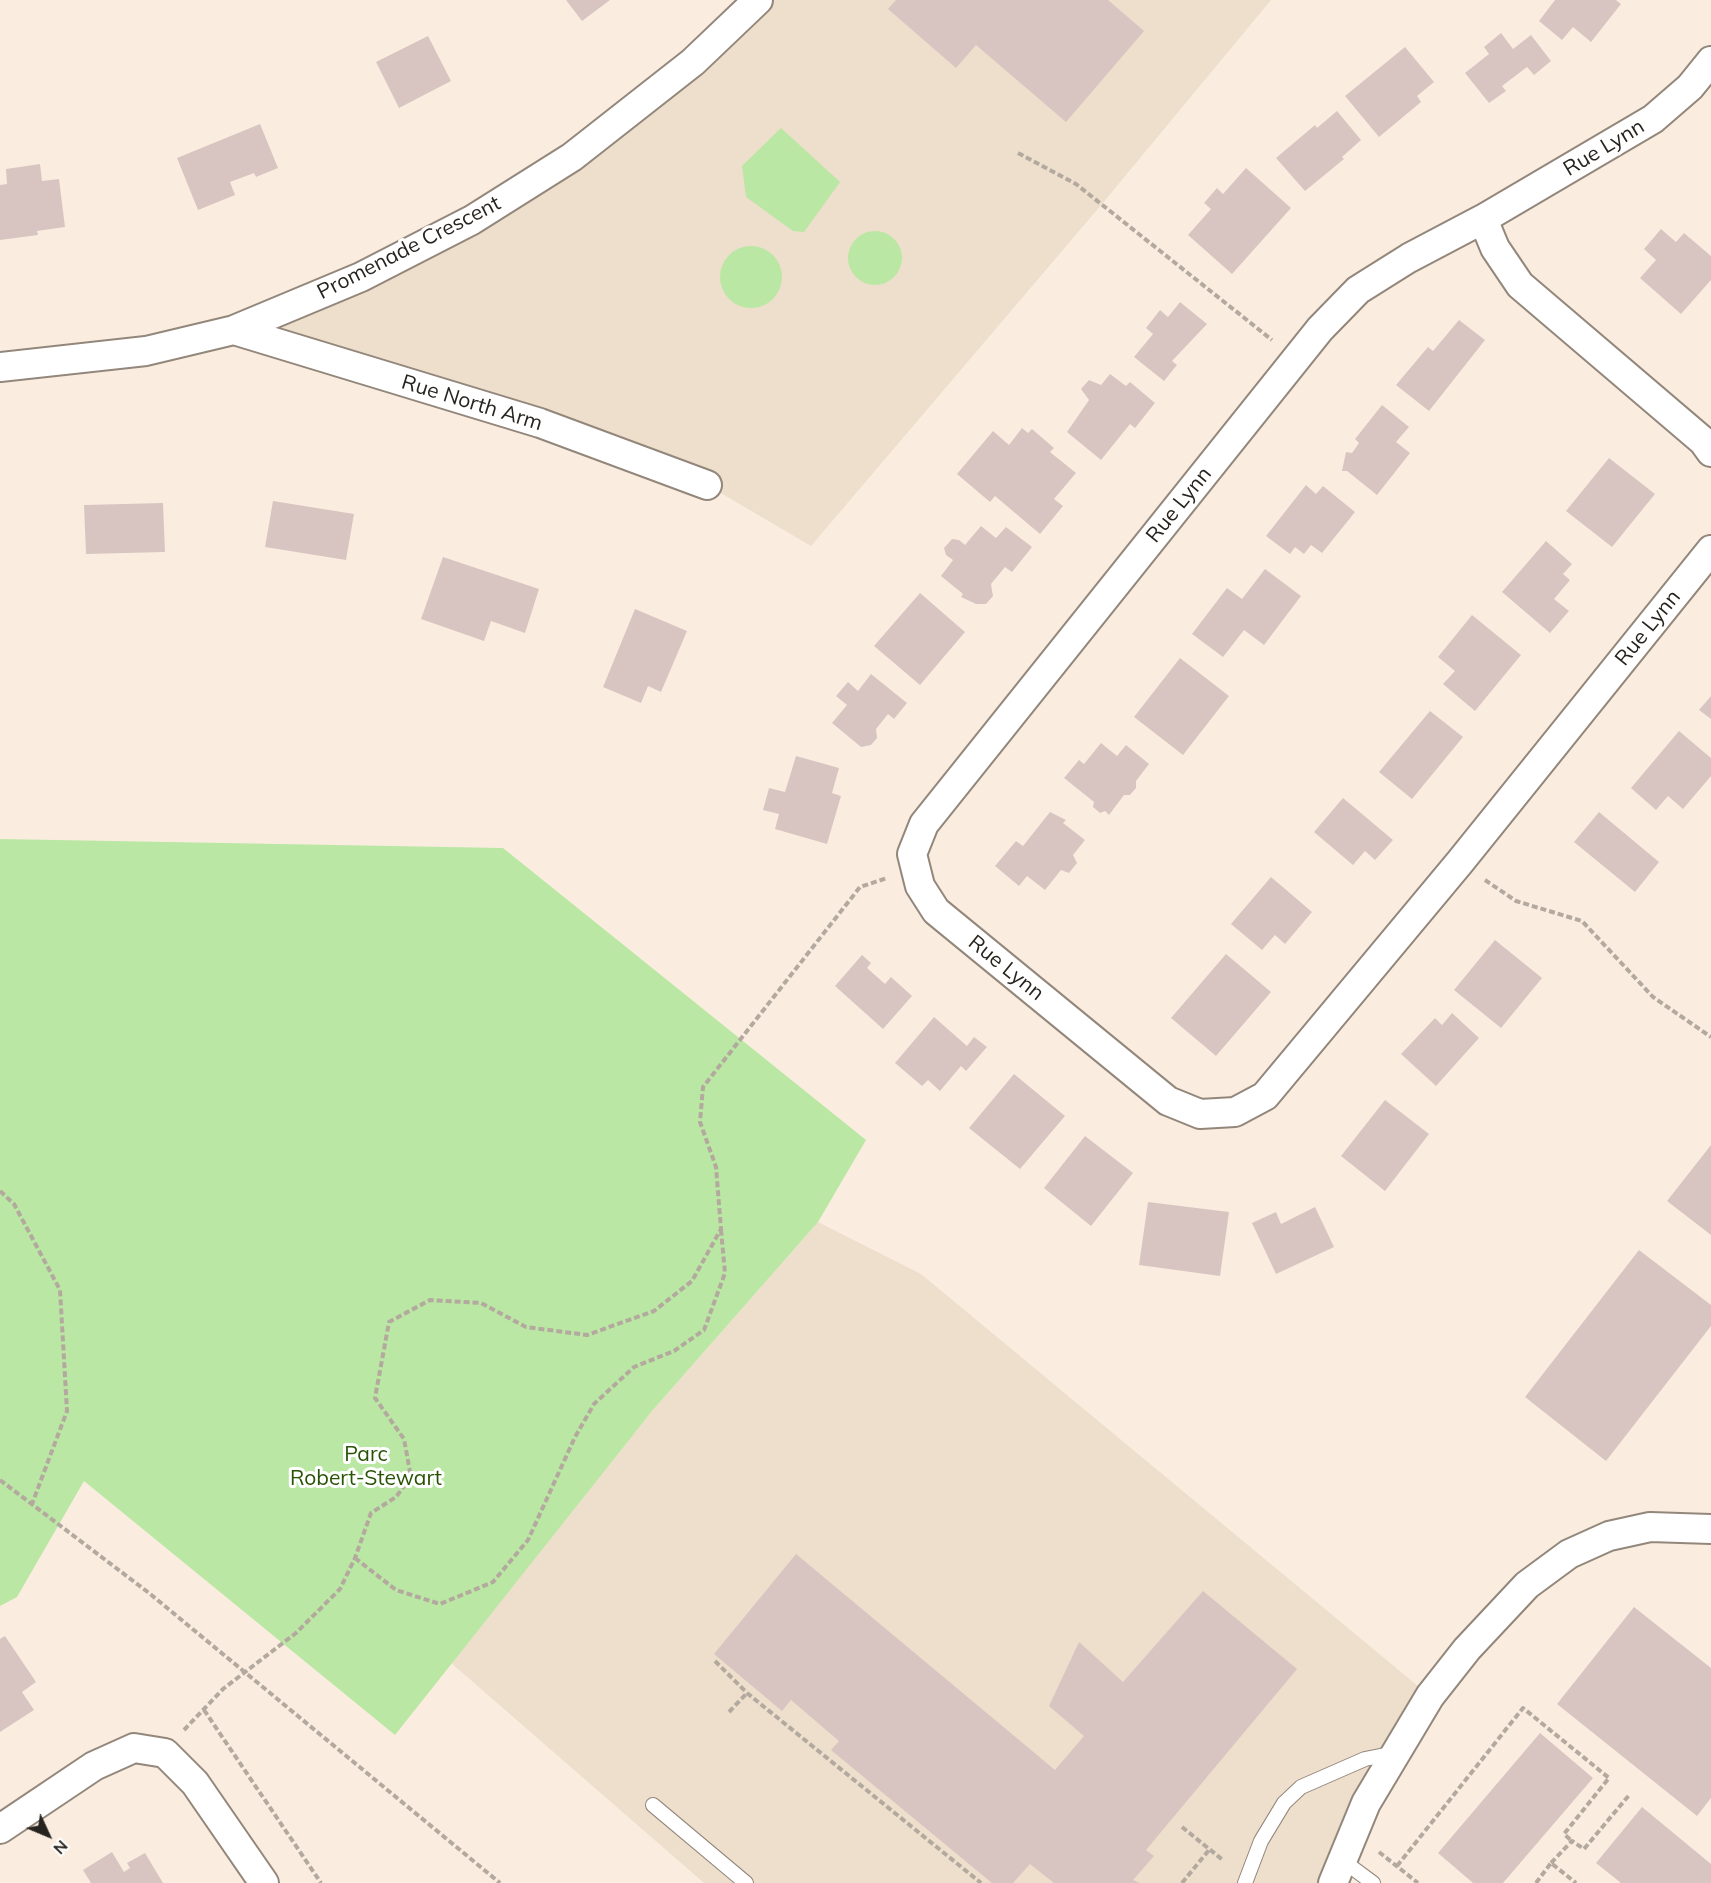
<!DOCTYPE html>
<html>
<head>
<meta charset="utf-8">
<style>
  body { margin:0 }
  #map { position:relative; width:1711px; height:1883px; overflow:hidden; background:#faede0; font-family:Mulish,sans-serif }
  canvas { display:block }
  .north { position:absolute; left:18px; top:1805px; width:60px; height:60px; -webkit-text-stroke:4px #fff; paint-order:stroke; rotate:134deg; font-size:16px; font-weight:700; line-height:24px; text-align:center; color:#27231e }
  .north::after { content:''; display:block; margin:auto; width:21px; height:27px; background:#27231e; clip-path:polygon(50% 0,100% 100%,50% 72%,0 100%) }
</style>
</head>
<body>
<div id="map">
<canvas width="1711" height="1883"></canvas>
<div class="north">N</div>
</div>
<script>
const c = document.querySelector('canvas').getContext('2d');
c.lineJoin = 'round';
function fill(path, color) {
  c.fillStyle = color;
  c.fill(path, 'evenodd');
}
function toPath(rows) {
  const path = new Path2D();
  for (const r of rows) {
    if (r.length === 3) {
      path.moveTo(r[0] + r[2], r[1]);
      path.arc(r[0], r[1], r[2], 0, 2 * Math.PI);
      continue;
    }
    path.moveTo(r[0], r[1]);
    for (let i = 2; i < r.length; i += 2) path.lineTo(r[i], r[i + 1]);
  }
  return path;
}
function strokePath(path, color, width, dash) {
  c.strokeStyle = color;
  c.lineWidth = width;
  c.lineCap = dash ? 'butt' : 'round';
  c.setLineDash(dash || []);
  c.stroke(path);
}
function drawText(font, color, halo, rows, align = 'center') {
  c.font = font + ' Mulish,sans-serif';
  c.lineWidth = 6;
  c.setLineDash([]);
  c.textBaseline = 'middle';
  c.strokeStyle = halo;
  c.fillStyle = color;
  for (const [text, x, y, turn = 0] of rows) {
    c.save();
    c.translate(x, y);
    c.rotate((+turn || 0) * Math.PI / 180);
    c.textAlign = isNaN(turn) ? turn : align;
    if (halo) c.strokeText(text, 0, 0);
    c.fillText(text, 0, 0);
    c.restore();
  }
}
const education = toPath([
  [758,0,1271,0,1102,204,811,546,707,485,234,330,471,220],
  [818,1222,921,1274,1430,1696,1333,1883,704,1883,450,1662,652,1411]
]);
const green = toPath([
  [781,128,840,182,804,232,793,231,746,197,742,166],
  [875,258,27],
  [751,277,31],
  [0,839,503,848,866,1140,818,1222,652,1411,395,1735,84,1481,17,1597,0,1606]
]);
const building = toPath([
  [566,0,610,0,582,21],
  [896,0,1108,0,1144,31,1066,122,976,45,956,68,888,9],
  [1555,0,1616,0,1621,4,1591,42,1573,27,1562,40,1539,21],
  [1501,33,1513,49,1531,35,1551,61,1534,75,1527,67,1502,86,1506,91,1489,103,1465,73,1489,54,1484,47],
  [428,36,451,81,399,108,376,62],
  [1405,47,1434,82,1417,96,1421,102,1379,137,1345,96],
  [1337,111,1361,140,1342,157,1344,159,1305,191,1276,158,1315,125,1317,128],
  [260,124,278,168,256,177,254,173,230,182,235,195,198,210,177,158],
  [40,164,42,181,59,179,65,227,37,231,38,235,0,240,0,185,7,184,6,169],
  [1246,168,1291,208,1232,274,1188,235,1211,209,1204,203,1217,188,1223,194],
  [1661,229,1676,242,1684,233,1711,256,1711,280,1681,314,1640,278,1656,260,1644,249],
  [1180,302,1207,324,1172,361,1177,365,1164,381,1134,357,1153,334,1146,328,1160,310,1168,317],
  [1459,320,1485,340,1429,411,1396,385,1428,347,1433,351],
  [1110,374,1126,386,1130,382,1155,403,1135,428,1130,424,1101,460,1067,432,1089,400,1081,389,1089,380,1101,385],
  [1382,405,1409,427,1396,442,1410,453,1377,495,1347,471,1342,471,1346,452,1352,453,1359,443,1355,439],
  [1022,428,1028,433,1032,429,1054,448,1050,452,1076,473,1054,499,1063,506,1040,534,995,496,990,502,957,474,993,431,1009,445],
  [1609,458,1655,494,1612,547,1566,511],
  [1306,485,1316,494,1323,486,1355,512,1322,553,1311,545,1304,554,1295,547,1290,554,1266,536],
  [273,501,354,514,346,560,265,547],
  [163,503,165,552,86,554,84,505],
  [981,526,996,538,1006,527,1032,547,1012,572,1005,567,991,584,993,596,986,604,976,604,961,597,963,594,941,576,953,560,946,555,944,548,952,539,959,540,965,545],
  [1546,541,1572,564,1563,574,1570,580,1554,599,1569,611,1550,633,1502,592],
  [443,557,539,589,525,633,491,621,484,641,421,619],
  [1265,569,1301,596,1264,645,1244,630,1223,657,1192,634,1227,588,1242,599],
  [920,593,965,632,920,685,874,646],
  [635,609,687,631,661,692,648,686,641,703,603,687],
  [1472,615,1521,655,1475,711,1443,684,1455,671,1438,657],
  [1180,658,1229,696,1183,755,1134,717],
  [871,674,907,703,894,719,888,714,876,729,877,738,871,745,861,747,832,723,847,705,836,696,848,682,858,691],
  [1711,696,1711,719,1699,710],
  [1430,711,1463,737,1412,799,1379,772],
  [1679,731,1711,758,1711,776,1683,809,1668,796,1656,810,1631,788],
  [1101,743,1117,756,1126,745,1149,764,1136,781,1136,788,1130,795,1124,795,1109,815,1105,811,1100,813,1093,807,1094,802,1064,778,1079,760,1084,764],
  [796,756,839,768,832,793,841,796,827,844,775,829,779,814,763,810,769,788,785,792],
  [1343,798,1393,840,1375,860,1365,851,1353,865,1314,832],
  [1050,812,1066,820,1063,823,1085,840,1073,855,1077,863,1069,873,1061,870,1045,890,1027,876,1019,886,995,866,1016,841,1023,846],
  [1599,812,1659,862,1635,892,1574,842],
  [1271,877,1312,912,1285,944,1275,935,1262,950,1231,924],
  [1495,940,1542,978,1501,1028,1454,990],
  [1226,954,1271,992,1216,1056,1171,1018],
  [862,955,871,963,867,968,885,984,891,977,912,996,883,1029,835,986],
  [1452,1013,1479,1038,1436,1086,1401,1054,1435,1018,1442,1025],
  [934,1017,967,1046,974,1037,987,1047,966,1071,961,1066,940,1091,928,1080,922,1086,895,1063],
  [1014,1074,1065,1116,1020,1169,969,1128],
  [1385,1100,1429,1134,1385,1191,1341,1156],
  [1085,1136,1133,1173,1091,1226,1044,1188],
  [1711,1145,1711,1235,1667,1201],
  [1148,1202,1229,1212,1220,1276,1139,1265],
  [1315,1207,1334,1247,1276,1274,1252,1223,1276,1212,1281,1224],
  [1639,1250,1711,1305,1711,1326,1606,1461,1525,1397],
  [796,1554,1055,1770,1084,1736,1049,1706,1079,1642,1123,1682,1203,1591,1297,1669,1146,1850,1154,1856,1133,1880,1140,1883,1054,1883,1030,1864,1013,1883,992,1883,831,1750,839,1741,791,1700,782,1711,714,1654],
  [1634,1607,1711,1668,1711,1798,1697,1816,1557,1704],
  [5,1636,36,1682,22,1692,34,1710,0,1732,0,1639],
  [1540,1733,1593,1778,1503,1883,1473,1883,1438,1853],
  [1642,1807,1711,1864,1711,1883,1621,1883,1596,1863],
  [112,1852,124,1872,130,1868,127,1863,145,1853,163,1883,91,1883,83,1870]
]);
const path = toPath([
  [1018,153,1076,184,1272,340],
  [1485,880,1516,901,1582,921,1653,997,1711,1037],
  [0,1191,14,1204,60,1290,67,1411,32,1504],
  [0,1480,149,1593,500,1883],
  [355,1558,396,1590,440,1604,493,1582,528,1540,575,1437,594,1404,634,1367,674,1351,704,1330,725,1273,721,1230],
  [715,1661,747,1693,981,1883],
  [204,1710,321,1883],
  [729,1712,747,1693],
  [184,1730,223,1689,296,1633,340,1589,355,1558,371,1513,396,1497,411,1477,404,1439,375,1398,389,1322,430,1300,481,1303,526,1327,587,1335,654,1311,692,1281,721,1229,716,1167,700,1122,703,1087,860,887,887,878],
  [1182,1827,1224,1861],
  [1379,1852,1418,1883],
  [1551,1863,1572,1841,1584,1849,1630,1794],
  [1397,1866,1523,1708,1609,1778,1564,1834,1572,1841],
  [1182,1883,1209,1850],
  [1536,1883,1551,1863,1576,1883]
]);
const lane = toPath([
  [653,1805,746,1883],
  [1342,1860,1373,1883],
  [1245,1883,1261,1841,1284,1803,1301,1787,1365,1759,1395,1753]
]);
const street = toPath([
  [1711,61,1690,87,1653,119,1483,219,1409,258,1358,290,1320,329,924,824,912,854,920,886,936,911,1168,1101,1200,1114,1235,1112,1265,1096,1460,862,1711,550],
  [1483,219,1495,248,1520,285,1703,441,1711,452],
  [234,330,540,423,707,485],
  [0,367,146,351,234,330,361,277,472,220,572,157,693,62,758,0],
  [0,1829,94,1766,134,1748,165,1753,195,1783,264,1883],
  [1333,1883,1366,1803,1430,1696,1467,1649,1527,1585,1569,1554,1609,1536,1650,1527,1711,1529]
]);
const streetNames = [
  ["Rue Lynn",1604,148,-31],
  ["Promenade Crescent",409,248,-27],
  ["Rue North Arm",472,403,17],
  ["Rue Lynn",1179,505,-51],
  ["Rue Lynn",1648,628,-51],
  ["Rue Lynn",1006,968,39]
];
const parkNames = [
  ["Parc",366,1455],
  ["Robert-Stewart",366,1479]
];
fill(education, '#eddfcc');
fill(green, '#bae7a3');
fill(building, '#d8c5c1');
strokePath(lane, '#93877b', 16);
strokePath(street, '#93877b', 32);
strokePath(path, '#b3a99e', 4, [6, 3]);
strokePath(lane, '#fff', 14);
strokePath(street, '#fff', 28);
drawText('21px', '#27231e', '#fff', streetNames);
drawText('21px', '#285304', '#fff', parkNames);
</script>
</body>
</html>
